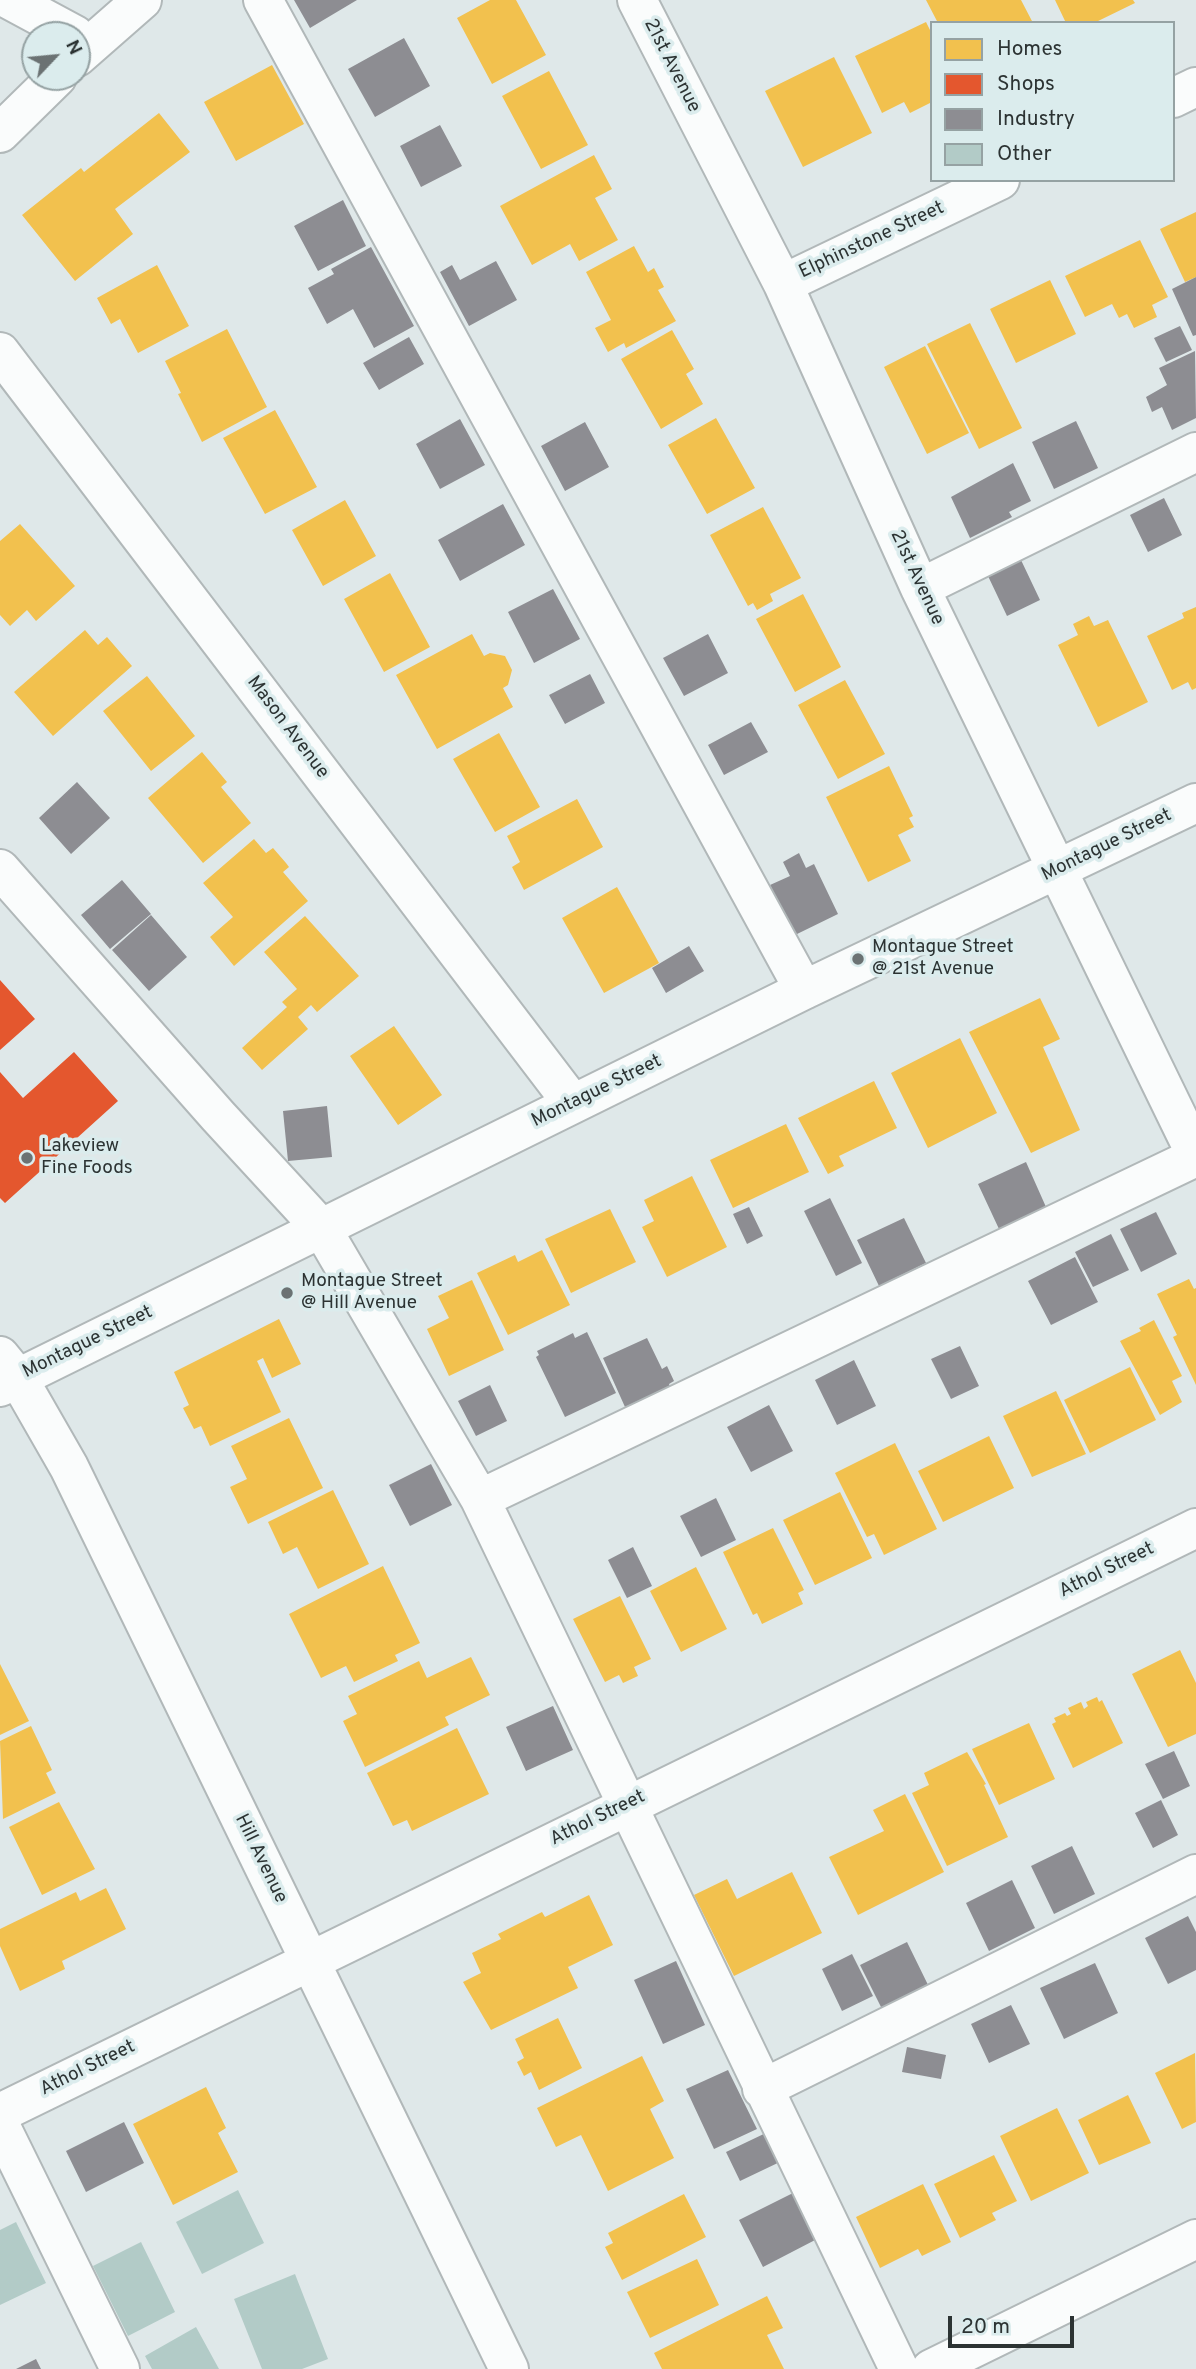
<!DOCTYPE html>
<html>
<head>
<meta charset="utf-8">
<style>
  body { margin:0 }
  #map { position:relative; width:1196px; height:2369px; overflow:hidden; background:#dfe8e9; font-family:Overpass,sans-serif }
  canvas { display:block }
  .legend { position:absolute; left:930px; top:21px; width:245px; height:161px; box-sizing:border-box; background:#dbeced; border:2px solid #95a2a3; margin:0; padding:9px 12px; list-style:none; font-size:21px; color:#2c3333 }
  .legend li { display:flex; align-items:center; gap:14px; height:35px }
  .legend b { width:35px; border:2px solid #95a2a3 }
  .north { position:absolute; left:21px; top:21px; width:70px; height:70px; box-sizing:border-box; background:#dbeced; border:2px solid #95a2a3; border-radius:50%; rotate:64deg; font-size:19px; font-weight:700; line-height:28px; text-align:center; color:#2c3333 }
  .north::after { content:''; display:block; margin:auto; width:24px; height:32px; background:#6b7273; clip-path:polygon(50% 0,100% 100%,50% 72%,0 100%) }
  .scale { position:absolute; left:948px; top:2316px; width:126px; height:32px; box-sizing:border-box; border:4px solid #2c3333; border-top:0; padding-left:9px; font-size:21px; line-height:24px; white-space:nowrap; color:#2c3333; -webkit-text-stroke:5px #dbeced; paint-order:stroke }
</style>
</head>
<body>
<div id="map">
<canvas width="1196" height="2369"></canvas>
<ul class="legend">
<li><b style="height:19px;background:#f2c14e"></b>Homes</li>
<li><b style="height:19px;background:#e4572e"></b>Shops</li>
<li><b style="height:19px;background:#8d8d92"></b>Industry</li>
<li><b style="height:19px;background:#b2cbc7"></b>Other</li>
</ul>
<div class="north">N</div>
<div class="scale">20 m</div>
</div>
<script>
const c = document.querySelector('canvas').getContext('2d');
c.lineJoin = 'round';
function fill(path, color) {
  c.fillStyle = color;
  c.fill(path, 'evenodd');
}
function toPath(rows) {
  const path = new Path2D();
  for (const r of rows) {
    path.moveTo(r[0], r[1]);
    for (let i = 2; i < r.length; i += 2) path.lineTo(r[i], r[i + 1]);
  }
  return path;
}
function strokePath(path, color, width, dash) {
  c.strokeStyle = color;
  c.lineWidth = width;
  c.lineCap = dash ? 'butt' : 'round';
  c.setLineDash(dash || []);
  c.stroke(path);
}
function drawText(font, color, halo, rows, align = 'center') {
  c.font = font + ' Overpass,sans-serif';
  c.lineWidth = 7;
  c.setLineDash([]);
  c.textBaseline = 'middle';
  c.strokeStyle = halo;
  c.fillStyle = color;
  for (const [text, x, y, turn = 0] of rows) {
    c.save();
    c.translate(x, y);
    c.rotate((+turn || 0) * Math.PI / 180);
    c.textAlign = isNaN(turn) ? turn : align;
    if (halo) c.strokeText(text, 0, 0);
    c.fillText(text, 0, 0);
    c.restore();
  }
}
const homes = toPath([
  [490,0,516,0,546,55,492,84,457,18],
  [926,0,1021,0,1033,23,938,23],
  [1055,0,1133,0,1135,3,1094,23,1066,23],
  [926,22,932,34,932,102,910,113,904,102,882,113,855,56],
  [834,57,872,133,803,167,765,91],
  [272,65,304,124,236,161,204,102],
  [549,71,588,145,541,169,502,96],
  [159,113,190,152,115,209,133,234,75,281,22,215,81,168,84,172],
  [594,155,612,189,595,198,618,240,579,261,570,244,532,265,500,206],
  [1196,212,1196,277,1185,282,1160,229],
  [1140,240,1168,297,1152,305,1157,317,1134,328,1127,314,1119,318,1112,304,1085,317,1065,276],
  [634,246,648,272,654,268,664,287,658,290,676,321,626,348,624,343,608,352,595,328,611,320,586,272],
  [157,265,189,326,138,353,120,319,111,324,97,298],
  [1050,280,1076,334,1016,363,990,309],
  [970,323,1022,428,979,449,927,344],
  [227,329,267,407,202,442,178,394,181,393,165,361],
  [672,330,694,369,686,374,703,404,661,429,621,359],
  [925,346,969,433,927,454,884,367],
  [275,410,317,487,265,514,223,438],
  [716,418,755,488,707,514,668,445],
  [345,500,376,556,323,586,292,530],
  [763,507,801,578,770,594,773,601,757,610,753,603,748,606,710,535],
  [20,524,75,586,36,621,27,610,10,626,0,615,0,541],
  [390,573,430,647,384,672,344,599],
  [803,594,841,667,795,692,756,619],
  [1196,607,1196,688,1192,690,1188,682,1172,690,1147,636,1184,618,1182,613],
  [1089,616,1094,626,1108,620,1148,702,1098,727,1058,645,1078,635,1073,624],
  [85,630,98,645,107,637,132,666,53,736,14,692],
  [472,634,484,656,490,653,505,656,512,670,508,685,503,688,513,707,437,749,396,675],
  [147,676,195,736,151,771,103,711],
  [845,680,885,754,838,779,798,705],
  [499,733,540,807,495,832,453,759],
  [202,752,227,782,221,787,251,823,203,863,148,798],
  [889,766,913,816,909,818,914,827,898,835,911,861,868,882,826,797],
  [577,799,603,847,524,890,512,867,520,862,507,836],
  [254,839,266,853,273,848,286,863,289,867,283,872,308,901,234,966,210,937,233,917,203,883],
  [617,887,659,963,604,993,562,918],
  [305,916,359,976,317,1012,311,1005,298,1017,308,1029,262,1070,242,1048,287,1007,282,1002,297,989,264,952],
  [1040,998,1060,1039,1043,1047,1080,1130,1031,1153,969,1032],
  [394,1026,442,1095,398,1125,350,1056],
  [960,1038,997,1113,928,1148,891,1073],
  [874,1081,897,1128,839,1156,844,1166,828,1174,798,1118],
  [786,1124,809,1172,733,1208,710,1160],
  [692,1176,727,1247,667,1277,642,1227,654,1221,644,1200],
  [610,1209,636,1262,571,1293,545,1239],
  [542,1250,570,1305,508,1335,477,1273,515,1255,518,1262],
  [1189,1279,1194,1289,1196,1288,1196,1385,1173,1337,1177,1335,1157,1294],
  [472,1280,504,1350,449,1376,427,1329,449,1318,438,1296],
  [279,1319,301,1364,272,1378,263,1358,257,1361,281,1412,210,1446,201,1426,194,1429,183,1408,189,1405,174,1372],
  [1154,1320,1182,1376,1172,1381,1182,1402,1160,1415,1120,1341,1141,1331,1139,1328],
  [1130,1367,1156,1420,1090,1453,1064,1400],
  [1056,1391,1086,1454,1032,1477,1003,1416],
  [289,1418,323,1488,248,1524,230,1487,247,1479,231,1446],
  [989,1436,1014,1488,943,1522,918,1471],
  [895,1443,937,1529,884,1555,874,1534,867,1537,835,1473],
  [333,1490,369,1564,318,1589,297,1547,283,1554,268,1522],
  [840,1492,872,1558,815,1585,783,1520],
  [773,1528,804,1590,798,1593,803,1604,762,1624,757,1613,753,1615,723,1552],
  [383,1566,420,1643,395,1655,398,1661,354,1682,346,1666,321,1678,289,1614],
  [696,1567,727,1629,681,1652,650,1591],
  [620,1596,651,1659,634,1667,638,1676,623,1683,619,1675,605,1682,573,1619],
  [1180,1650,1196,1683,1196,1734,1168,1747,1132,1674],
  [471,1657,490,1695,445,1717,449,1725,365,1767,343,1721,357,1714,348,1696,419,1661,427,1678],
  [0,1664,29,1721,0,1735],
  [1097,1697,1099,1702,1102,1700,1123,1743,1073,1768,1052,1724,1056,1722,1054,1718,1065,1713,1067,1716,1071,1714,1068,1708,1081,1702,1084,1709,1088,1706,1086,1702],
  [1029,1723,1055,1779,999,1805,972,1749],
  [31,1726,52,1770,46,1773,56,1793,3,1819,0,1741],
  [457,1728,489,1794,412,1831,407,1820,393,1826,367,1773],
  [967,1752,986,1784,984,1785,1008,1837,947,1866,912,1793,929,1785,924,1773],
  [905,1794,944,1872,858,1915,829,1857,884,1831,873,1810],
  [59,1802,95,1869,42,1895,9,1827],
  [792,1872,822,1933,734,1976,694,1895,727,1879,737,1899],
  [106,1888,126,1929,62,1961,65,1969,20,1991,0,1946,0,1929,76,1892,80,1901],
  [589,1895,613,1945,568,1967,578,1988,491,2030,463,1982,481,1973,472,1953,501,1939,498,1934,542,1912,545,1917],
  [558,2018,582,2068,539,2090,531,2072,524,2076,517,2062,524,2058,515,2039],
  [1195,2053,1196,2122,1182,2129,1155,2073],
  [642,2056,664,2101,650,2109,674,2158,608,2191,581,2135,556,2147,537,2108],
  [206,2087,226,2128,218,2133,238,2172,173,2205,133,2124],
  [1128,2095,1151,2143,1099,2165,1078,2120],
  [1057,2108,1089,2173,1031,2201,1000,2136],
  [994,2155,1017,2201,992,2213,996,2220,960,2238,934,2184],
  [923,2184,951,2242,922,2256,918,2249,880,2268,856,2217],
  [684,2194,706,2237,622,2280,605,2247,613,2243,608,2233],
  [697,2259,719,2305,650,2338,627,2292],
  [767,2296,783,2328,767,2335,784,2369,662,2369,654,2353]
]);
const shops = toPath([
  [0,980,35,1019,0,1050],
  [74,1052,118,1101,5,1203,0,1198,0,1072,23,1098]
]);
const industry = toPath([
  [294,0,357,0,310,28],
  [404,38,430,86,375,117,348,69],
  [440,125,462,166,421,187,400,146],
  [343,200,366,246,318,271,294,226],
  [371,247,414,326,374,348,353,309,327,324,308,288,334,274,331,269],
  [496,261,517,300,469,326,440,272,452,265,460,280],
  [1196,277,1196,335,1193,336,1172,289],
  [1180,326,1192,350,1166,362,1154,338],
  [409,337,424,364,379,390,363,363],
  [1195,351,1196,418,1172,430,1162,407,1152,412,1146,397,1167,385,1159,368],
  [460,419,485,465,440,489,416,444],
  [1076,421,1098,468,1054,489,1032,442],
  [585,422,609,467,565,491,541,446],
  [1013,463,1031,501,1009,512,1012,517,970,538,951,497],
  [1164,498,1182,535,1148,552,1130,515],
  [503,504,525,545,460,581,438,540],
  [1021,560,1040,600,1007,616,988,576],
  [553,589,580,639,534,663,508,612],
  [708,634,728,673,684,696,663,658],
  [590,674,605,703,565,724,549,695],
  [751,722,768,752,724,775,708,745],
  [77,782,110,818,71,854,39,818],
  [799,853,806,868,814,864,838,914,795,935,770,885,790,876,783,862],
  [122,880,151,914,110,949,81,915],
  [151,915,187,957,149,991,112,950],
  [689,946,704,971,666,993,652,968],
  [327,1106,332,1157,288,1161,283,1111],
  [1026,1162,1046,1207,999,1229,978,1184],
  [830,1198,862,1263,836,1276,804,1211],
  [749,1207,763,1236,747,1244,733,1214],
  [1156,1212,1177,1254,1141,1272,1120,1229],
  [904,1218,926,1263,879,1286,857,1240],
  [1111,1234,1129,1270,1093,1287,1075,1252],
  [1075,1257,1098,1302,1051,1325,1028,1281],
  [587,1332,616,1393,565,1417,536,1357,539,1355,537,1351,573,1333,575,1338],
  [647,1338,662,1369,667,1366,674,1381,669,1384,670,1387,625,1407,603,1358],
  [960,1346,979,1386,951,1399,931,1359],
  [854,1360,876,1406,837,1425,815,1380],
  [490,1385,507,1421,476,1436,458,1401],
  [769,1405,793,1451,751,1472,727,1427],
  [431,1464,452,1505,410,1526,389,1485],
  [716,1498,736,1540,701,1557,680,1516],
  [633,1547,652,1586,627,1598,608,1560],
  [553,1706,573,1750,526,1771,506,1727],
  [1174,1751,1190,1786,1163,1799,1145,1764],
  [1161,1800,1178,1835,1153,1848,1135,1813],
  [1072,1846,1095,1894,1054,1914,1031,1866],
  [1012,1880,1035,1928,989,1951,966,1903],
  [1188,1916,1196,1932,1196,1970,1168,1984,1145,1938],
  [907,1942,930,1989,883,2011,860,1965],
  [852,1954,873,1996,842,2011,822,1969],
  [676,1961,705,2025,663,2044,634,1980],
  [1095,1963,1118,2013,1064,2039,1040,1988],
  [1011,2005,1030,2044,989,2063,971,2024],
  [907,2047,946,2055,941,2079,902,2072],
  [728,2070,757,2129,714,2149,686,2089],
  [124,2122,144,2163,86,2192,66,2151],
  [770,2131,784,2160,740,2181,726,2152],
  [793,2193,817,2239,763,2267,739,2220],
  [36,2359,41,2369,16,2369]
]);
const building = toPath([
  [238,2190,264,2243,202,2274,176,2222],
  [16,2222,46,2283,0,2305,0,2230],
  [141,2242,175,2312,128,2336,93,2266],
  [295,2274,328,2359,302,2369,262,2369,234,2299],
  [196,2327,219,2369,152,2369,145,2356]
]);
const minor = toPath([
  [10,0,75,35],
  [263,0,804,990],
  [637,0,783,284,920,588,1196,1155],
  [77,57,142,0],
  [1173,98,1196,87],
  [0,133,57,77],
  [783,284,1000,180],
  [0,352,573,1104],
  [920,588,1196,452],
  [0,869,218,1116,322,1229,480,1499,899,2369],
  [0,1356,18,1378,69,1467,509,2369],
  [0,1387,804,990,1196,803],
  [480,1499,1196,1157],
  [762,2089,1196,1874],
  [0,2113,1196,1528],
  [0,2125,120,2369],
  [931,2369,1196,2239]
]);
const markers = [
  [858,959,7,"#6b7273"],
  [27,1158,7,"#6b7273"],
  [287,1293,7,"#6b7273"]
];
const streetNames = [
  ["21st Avenue",671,66,63],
  ["Elphinstone Street",872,241,-25],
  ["21st Avenue",916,578,65],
  ["Mason Avenue",287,728,53],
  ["Montague Street",1107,846,-26],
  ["Montague Street",597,1092,-26],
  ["Montague Street",88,1343,-26],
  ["Athol Street",1107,1571,-26],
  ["Athol Street",598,1819,-26],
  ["Hill Avenue",260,1859,64],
  ["Athol Street",88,2069,-26]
];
const poiNames = [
  ["Montague Street",872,948],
  ["@ 21st Avenue",872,970],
  ["Lakeview",41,1147],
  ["Fine Foods",41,1169],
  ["Montague Street",301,1282],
  ["@ Hill Avenue",301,1304]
];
fill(homes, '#f2c14e');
fill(shops, '#e4572e');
fill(industry, '#8d8d92');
fill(building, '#b2cbc7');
strokePath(minor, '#b1b8b9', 42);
strokePath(minor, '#fafcfc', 38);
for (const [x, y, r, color] of markers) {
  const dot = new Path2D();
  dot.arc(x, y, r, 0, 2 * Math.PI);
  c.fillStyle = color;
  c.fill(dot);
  strokePath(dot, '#dbeced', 2.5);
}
drawText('19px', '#2c3333', '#dbeced', streetNames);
drawText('19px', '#2c3333', '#dbeced', poiNames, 'left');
</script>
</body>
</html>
